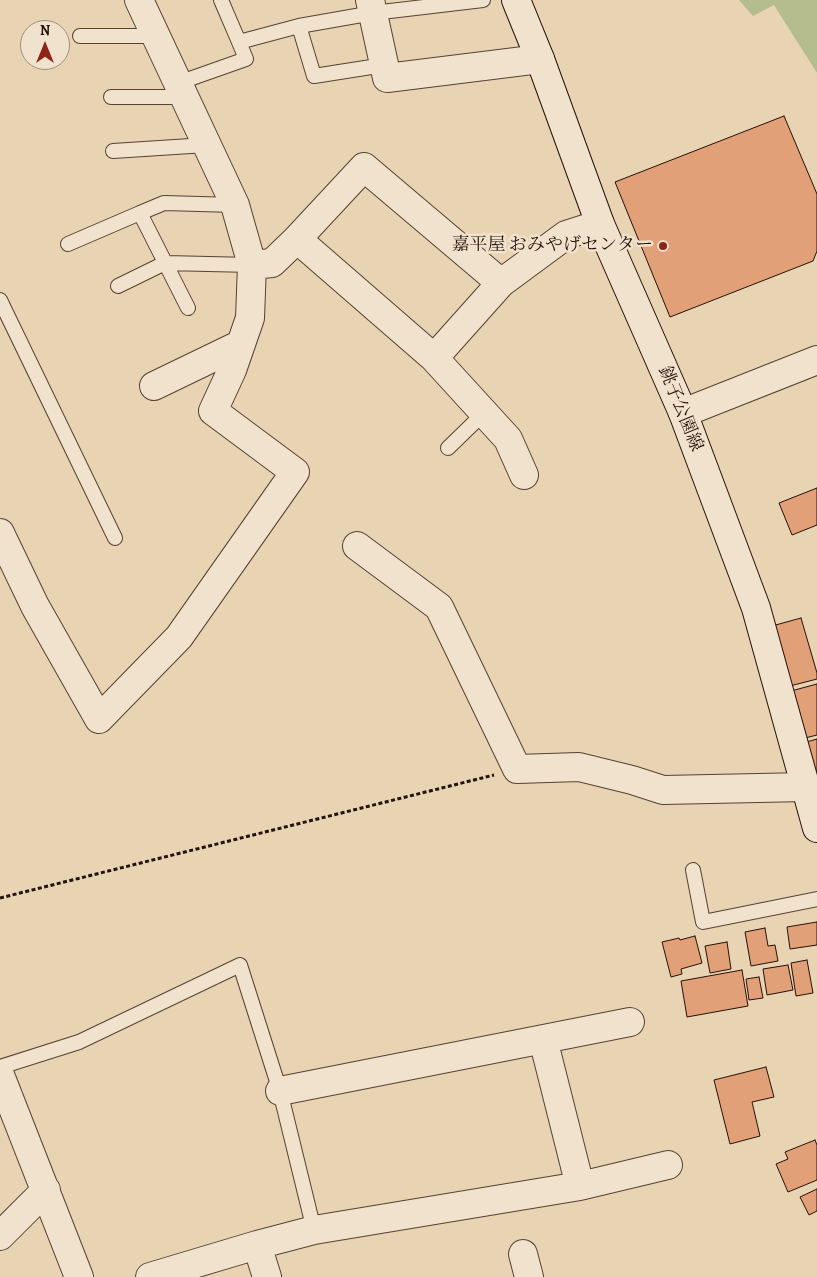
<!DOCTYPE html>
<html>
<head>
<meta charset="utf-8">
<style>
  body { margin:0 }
  #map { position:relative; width:817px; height:1277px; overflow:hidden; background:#e8d3b2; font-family:Alegreya,serif }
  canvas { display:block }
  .north { position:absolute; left:20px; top:20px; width:50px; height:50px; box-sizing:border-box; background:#f0e2cd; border:1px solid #9e8e7e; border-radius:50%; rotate:0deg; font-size:14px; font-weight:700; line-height:20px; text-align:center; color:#241107 }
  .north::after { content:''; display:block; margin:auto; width:18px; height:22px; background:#8f2418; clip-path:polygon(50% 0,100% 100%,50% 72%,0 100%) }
</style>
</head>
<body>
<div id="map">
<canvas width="817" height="1277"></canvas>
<div class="north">N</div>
</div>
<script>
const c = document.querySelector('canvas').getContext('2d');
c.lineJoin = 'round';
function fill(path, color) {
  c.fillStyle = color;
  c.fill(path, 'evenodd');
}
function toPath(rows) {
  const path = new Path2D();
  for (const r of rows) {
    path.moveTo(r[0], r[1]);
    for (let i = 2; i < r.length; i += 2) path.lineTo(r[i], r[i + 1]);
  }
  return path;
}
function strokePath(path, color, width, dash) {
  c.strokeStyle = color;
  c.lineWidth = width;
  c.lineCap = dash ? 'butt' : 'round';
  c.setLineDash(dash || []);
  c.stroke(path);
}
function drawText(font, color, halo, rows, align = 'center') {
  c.font = font + ' Alegreya,"Noto Serif JP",serif';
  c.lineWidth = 5;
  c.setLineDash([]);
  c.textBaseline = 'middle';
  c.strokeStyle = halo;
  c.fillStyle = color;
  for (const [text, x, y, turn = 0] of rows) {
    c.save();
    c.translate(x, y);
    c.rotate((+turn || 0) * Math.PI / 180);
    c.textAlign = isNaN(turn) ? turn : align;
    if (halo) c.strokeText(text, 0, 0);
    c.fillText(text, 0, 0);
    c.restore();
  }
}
const green = toPath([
  [739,0,817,0,817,73,774,5,753,16]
]);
const building = toPath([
  [784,116,817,194,817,251,813,261,670,317,615,182,784,116],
  [817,488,817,525,792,535,779,503,817,488],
  [801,618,817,673,817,679,790,686,772,626,801,618],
  [817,684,817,735,805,738,791,691,817,684],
  [817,739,817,770,811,772,803,743,817,739],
  [817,922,817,945,790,949,787,927,817,922],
  [765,928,768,946,775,945,778,961,751,966,745,932,765,928],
  [695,936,702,963,681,969,682,974,671,977,662,942,679,938,680,940,695,936],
  [727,942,731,969,710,973,705,946,727,942],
  [807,960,813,993,796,996,791,963,807,960],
  [788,965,793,990,767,995,763,969,788,965],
  [742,970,748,1006,687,1017,681,981,742,970],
  [759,977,763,998,749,1000,746,979,759,977],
  [766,1067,774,1097,752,1102,760,1136,730,1144,714,1080,766,1067],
  [815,1140,817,1145,817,1180,788,1192,776,1164,788,1159,785,1152,815,1140],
  [817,1189,817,1211,809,1215,800,1197,817,1189]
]);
const path = toPath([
  [0,898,494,775]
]);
const service = toPath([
  [299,26,314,76,384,65],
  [80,36,156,36],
  [239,42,299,26,373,13,483,0],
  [178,83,246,59,239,42,221,0],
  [111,97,184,97],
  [113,151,206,145],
  [68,244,140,213],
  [118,286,165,263,252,265],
  [0,300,115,538],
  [188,308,140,213,164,203,235,205],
  [448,448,484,413],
  [693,870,703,922,817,899],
  [0,1067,79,1042,240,965,280,1091,314,1230]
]);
const minor = toPath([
  [139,0,235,205,252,265,250,318,241,344,154,386],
  [370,0,387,78,540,59],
  [297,239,434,358,508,439,524,475],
  [252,265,272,263,297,239,364,167,501,283],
  [434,358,501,283,566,235,600,224],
  [0,533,35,606,99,719,179,637,295,472,213,411,232,370,241,344],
  [357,546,439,607,517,769,579,767,632,780,663,790,806,787],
  [543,1039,580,1186],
  [0,1075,79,1277],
  [280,1091,630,1022],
  [0,1236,46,1190],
  [257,1245,267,1277],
  [523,1254,529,1277],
  [150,1277,257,1245,314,1230,580,1186,668,1165]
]);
const tertiary = toPath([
  [683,413,817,360]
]);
const secondary = toPath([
  [516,0,540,59,600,224,683,413,756,608,817,828]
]);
const markers = [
  [663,246,5,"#8f2418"]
];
const poiNames = [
  ["嘉平屋 おみやげセンター",653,246]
];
const streetNames = [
  ["銚子公園線",680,409,68]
];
fill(green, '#b5bc8d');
fill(building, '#e2a078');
strokePath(building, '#241107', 1);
strokePath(service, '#554232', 16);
strokePath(minor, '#554232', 30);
strokePath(tertiary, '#554232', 30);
strokePath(secondary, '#241107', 30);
strokePath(path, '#241107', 3, [4, 2.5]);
strokePath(service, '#f0e2cd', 14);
strokePath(minor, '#f0e2cd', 28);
strokePath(tertiary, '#f0e2cd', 28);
strokePath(secondary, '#f0e2cd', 28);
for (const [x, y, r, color] of markers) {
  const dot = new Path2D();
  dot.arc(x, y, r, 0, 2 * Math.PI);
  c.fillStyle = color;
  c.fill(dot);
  strokePath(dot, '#f0e2cd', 2);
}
drawText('18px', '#241107', '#f0e2cd', poiNames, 'right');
drawText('18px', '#241107', '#f0e2cd', streetNames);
</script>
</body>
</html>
